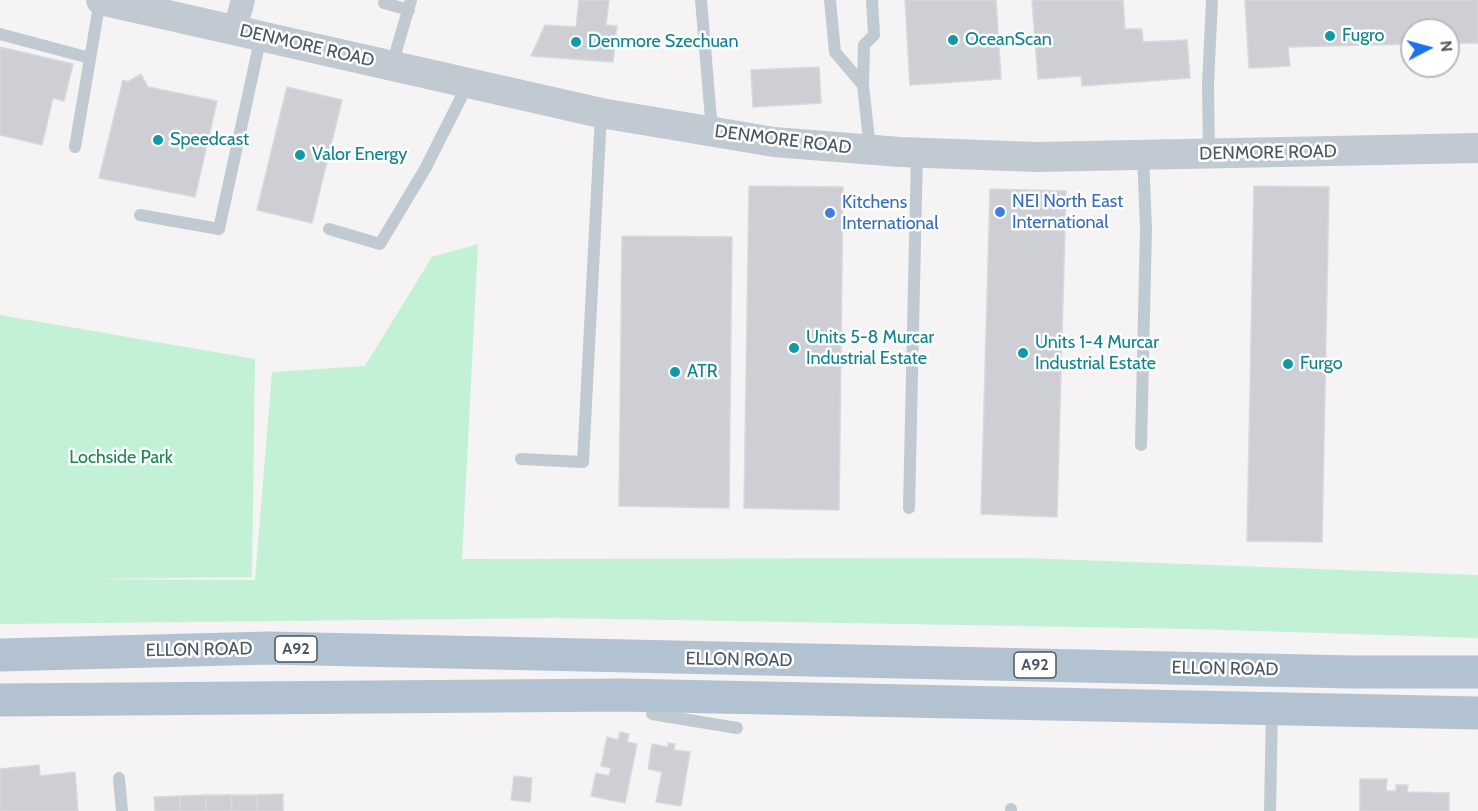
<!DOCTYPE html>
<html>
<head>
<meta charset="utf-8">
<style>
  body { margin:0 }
  #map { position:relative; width:1478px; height:811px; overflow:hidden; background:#f5f3f3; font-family:Cabin,sans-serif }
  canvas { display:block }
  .north { position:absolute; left:1400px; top:18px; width:60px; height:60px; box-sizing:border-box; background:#fff; border:2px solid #b7bbc0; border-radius:50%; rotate:84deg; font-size:16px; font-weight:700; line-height:24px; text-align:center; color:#4a5661 }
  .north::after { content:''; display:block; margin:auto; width:21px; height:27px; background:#1a73e8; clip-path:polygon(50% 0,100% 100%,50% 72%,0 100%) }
</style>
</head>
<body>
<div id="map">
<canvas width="1478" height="811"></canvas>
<div class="north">N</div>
</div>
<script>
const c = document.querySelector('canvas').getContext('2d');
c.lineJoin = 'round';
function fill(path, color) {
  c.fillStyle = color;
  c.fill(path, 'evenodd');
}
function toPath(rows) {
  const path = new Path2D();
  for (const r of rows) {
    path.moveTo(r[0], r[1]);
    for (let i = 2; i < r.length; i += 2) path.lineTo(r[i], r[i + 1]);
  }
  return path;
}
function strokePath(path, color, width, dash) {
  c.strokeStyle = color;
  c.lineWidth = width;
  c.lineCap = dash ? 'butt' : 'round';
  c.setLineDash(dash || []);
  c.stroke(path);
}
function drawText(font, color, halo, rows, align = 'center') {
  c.font = font + ' Cabin,sans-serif';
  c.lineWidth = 5;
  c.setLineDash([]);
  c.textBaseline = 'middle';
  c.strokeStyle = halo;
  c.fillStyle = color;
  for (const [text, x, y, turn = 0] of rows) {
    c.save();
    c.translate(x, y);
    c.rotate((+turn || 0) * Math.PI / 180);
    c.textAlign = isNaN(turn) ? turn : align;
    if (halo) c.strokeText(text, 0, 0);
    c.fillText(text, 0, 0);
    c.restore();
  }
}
const green = toPath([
  [478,244,462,559,1024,558,1478,575,1478,638,1194,629,555,618,0,624,0,315,255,359,252,577,85,579,255,580,272,372,365,366,432,257]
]);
const building = toPath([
  [579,0,609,0,606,25,617,26,613,62,531,56,545,25,576,27,579,0],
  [905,0,996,0,1001,79,910,85,905,0],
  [1032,0,1123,0,1125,29,1142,29,1143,42,1187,40,1190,78,1082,86,1081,76,1038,79,1032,0],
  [1245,0,1478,0,1478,43,1448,43,1448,30,1412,30,1412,44,1288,47,1290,66,1249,68,1245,0],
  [0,47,73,64,64,101,53,98,42,145,0,135,0,47],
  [819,67,821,103,753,107,751,70,819,67],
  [141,74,148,87,217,101,195,197,99,178,123,80,128,82,141,74],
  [287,87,342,100,312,223,257,210,287,87],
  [749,186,843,187,839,510,744,508,749,186],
  [1254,186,1329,187,1322,542,1247,541,1254,186],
  [990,189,1066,191,1057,517,981,514,990,189],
  [622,236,732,237,729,508,619,506,622,236],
  [620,732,629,734,627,742,637,744,625,803,591,796,596,773,609,776,611,768,601,766,607,737,618,740,620,732],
  [668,743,675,744,674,750,690,752,681,806,656,802,662,772,648,769,652,744,668,747,668,743],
  [39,765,40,776,75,772,78,811,0,811,0,769,39,765],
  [514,776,532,778,530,802,511,800,514,776],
  [1360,779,1387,779,1386,791,1396,791,1396,785,1408,785,1407,792,1449,793,1449,811,1360,811,1360,779],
  [283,794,283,811,257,811,257,795,283,794],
  [206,795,206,811,180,811,180,796,206,795],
  [206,795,231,795,232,811,206,811,206,795],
  [231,795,257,795,257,811,232,811,231,795],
  [180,796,180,811,155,811,154,797,180,796]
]);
const service = toPath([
  [701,0,712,131],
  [830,0,835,52,863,85,870,149],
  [384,3,409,10],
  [0,34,90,58],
  [392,65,411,0],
  [863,85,864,45,874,35,872,0],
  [75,147,100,0],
  [1209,153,1208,84,1212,0],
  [140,215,219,229,261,36],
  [329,229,380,244,425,169,468,84],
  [1141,445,1146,228,1143,156],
  [521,459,583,462,601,114],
  [909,508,917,153],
  [652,714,737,728],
  [119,778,122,811],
  [1011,809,1011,811],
  [1270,811,1272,709]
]);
const minor = toPath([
  [235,29,243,0]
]);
const tertiary = toPath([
  [101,0,601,113,774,142,900,152,1037,157,1478,148]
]);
const primary = toPath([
  [0,655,268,648,1352,672,1478,672],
  [0,700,622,695,1478,713]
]);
const markers = [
  [1330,36,6,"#0f9aa8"],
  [953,40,6,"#0f9aa8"],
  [576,42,6,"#0f9aa8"],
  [158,140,6,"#0f9aa8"],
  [300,155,6,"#0f9aa8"],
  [1000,212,6,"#3f7fe0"],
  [830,213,6,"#3f7fe0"],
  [794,348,6,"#0f9aa8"],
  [1023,353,6,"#0f9aa8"],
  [1288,364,6,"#0f9aa8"],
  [675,372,6,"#0f9aa8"]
];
const shields = [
  [296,649,42],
  [1035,665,42]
];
const shieldNames = [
  ["A92",296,649],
  ["A92",1035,665]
];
const cultureNames = [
  ["Fugro",1342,36],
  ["OceanScan",965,40],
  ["Denmore Szechuan",588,42],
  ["Speedcast",170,140],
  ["Valor Energy",312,155],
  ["Units 5-8 Murcar",806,338],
  ["Industrial Estate",806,359],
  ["Units 1-4 Murcar",1035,343],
  ["Industrial Estate",1035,364],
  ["Furgo",1300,364],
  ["ATR",687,372]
];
const streetNames = [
  ["DENMORE ROAD",307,46,13],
  ["DENMORE ROAD",783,140,7],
  ["DENMORE ROAD",1268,153,-1],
  ["ELLON ROAD",199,650,-1],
  ["ELLON ROAD",739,660,1],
  ["ELLON ROAD",1225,669,1]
];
const shopNames = [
  ["NEI North East",1012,202],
  ["International",1012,223],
  ["Kitchens",842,203],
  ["International",842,224]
];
const parkNames = [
  ["Lochside Park",121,458]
];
fill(green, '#c3f1d5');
fill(building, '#cdcfd5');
strokePath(building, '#d7d9de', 1.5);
strokePath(service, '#c1cad2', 12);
strokePath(minor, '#c1cad2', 24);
strokePath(tertiary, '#c1cad2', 30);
strokePath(primary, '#b3c2d1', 33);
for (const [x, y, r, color] of markers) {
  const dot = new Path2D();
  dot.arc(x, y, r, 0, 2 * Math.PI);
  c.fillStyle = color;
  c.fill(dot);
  strokePath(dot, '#fff', 2);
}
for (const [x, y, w] of shields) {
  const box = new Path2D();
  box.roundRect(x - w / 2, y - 13, w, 26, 4.5);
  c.fillStyle = '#fff';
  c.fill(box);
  strokePath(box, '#4a5661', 1.5);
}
drawText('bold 16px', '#4a5661', null, shieldNames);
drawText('18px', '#0d838f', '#fff', cultureNames, 'left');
drawText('18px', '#4a5661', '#fff', streetNames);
drawText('18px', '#366cbe', '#fff', shopNames, 'left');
drawText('18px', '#17864f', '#fff', parkNames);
</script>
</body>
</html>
